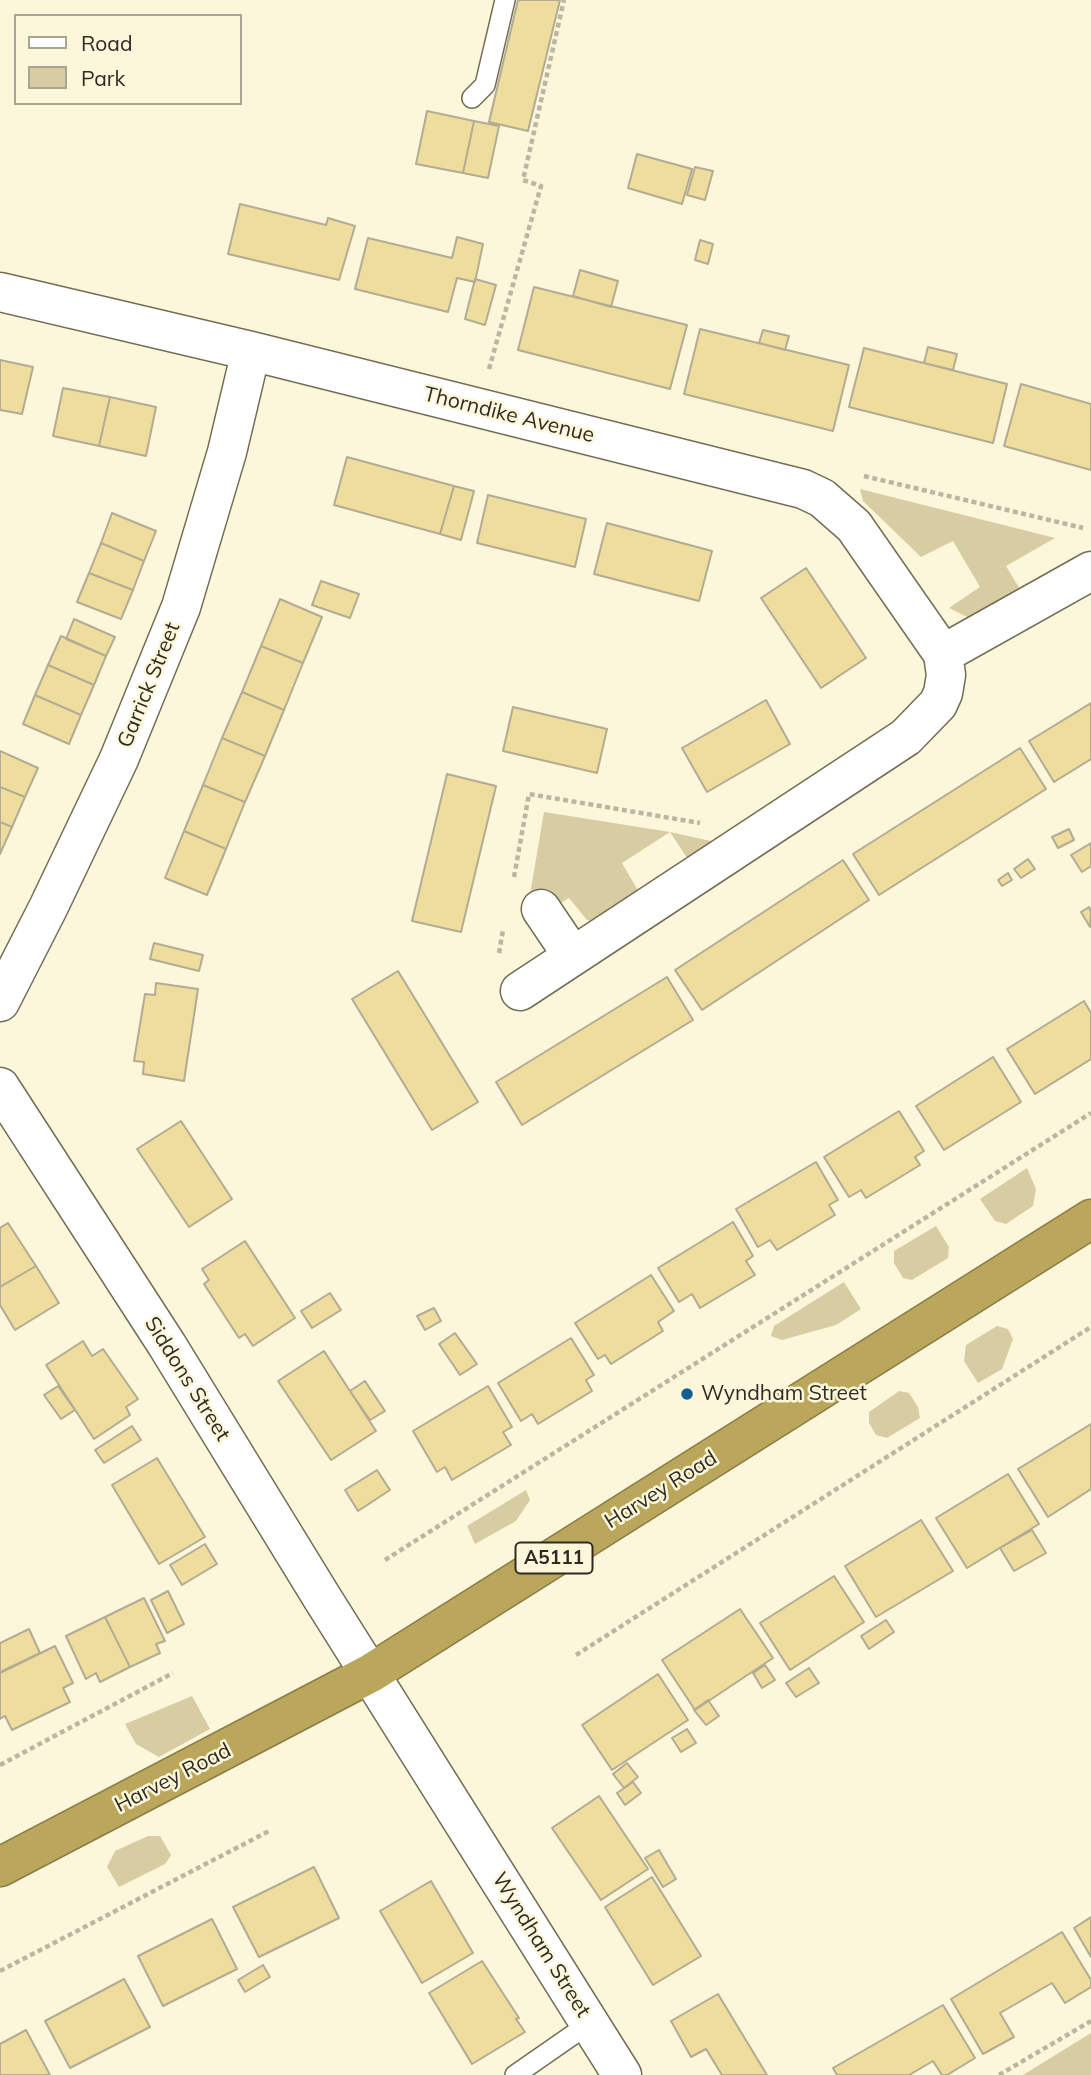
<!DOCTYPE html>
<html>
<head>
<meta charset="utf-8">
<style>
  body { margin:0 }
  #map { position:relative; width:1091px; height:2075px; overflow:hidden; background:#fcf6db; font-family:Mulish,sans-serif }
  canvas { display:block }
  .legend { position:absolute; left:14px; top:14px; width:228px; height:91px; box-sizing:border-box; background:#fcf6db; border:2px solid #aaa591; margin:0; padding:9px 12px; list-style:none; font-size:21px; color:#2e2c22 }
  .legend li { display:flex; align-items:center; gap:14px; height:35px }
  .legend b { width:35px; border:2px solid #aaa591 }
</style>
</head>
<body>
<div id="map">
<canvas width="1091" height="2075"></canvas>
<ul class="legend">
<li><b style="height:9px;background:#fff"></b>Road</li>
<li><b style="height:19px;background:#d8cda2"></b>Park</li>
</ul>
</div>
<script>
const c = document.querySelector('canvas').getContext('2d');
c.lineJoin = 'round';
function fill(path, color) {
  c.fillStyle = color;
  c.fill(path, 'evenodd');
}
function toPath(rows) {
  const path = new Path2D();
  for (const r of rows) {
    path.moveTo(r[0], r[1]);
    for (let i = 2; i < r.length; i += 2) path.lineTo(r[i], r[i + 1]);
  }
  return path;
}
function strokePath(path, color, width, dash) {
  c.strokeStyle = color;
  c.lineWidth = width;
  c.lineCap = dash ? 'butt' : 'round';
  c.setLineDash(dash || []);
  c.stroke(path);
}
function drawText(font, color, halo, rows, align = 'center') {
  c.font = font + ' Mulish,sans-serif';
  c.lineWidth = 5;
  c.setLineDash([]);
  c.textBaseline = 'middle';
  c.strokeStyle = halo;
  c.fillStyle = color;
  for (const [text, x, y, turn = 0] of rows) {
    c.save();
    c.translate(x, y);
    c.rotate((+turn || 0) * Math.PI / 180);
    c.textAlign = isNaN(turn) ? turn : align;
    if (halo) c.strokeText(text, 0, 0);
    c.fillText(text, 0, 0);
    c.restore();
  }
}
const green = toPath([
  [860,489,1055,538,1006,566,1026,599,969,618,949,608,980,587,953,541,921,557,863,501],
  [544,812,670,832,738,847,697,873,670,832,622,863,647,906,604,925,587,920,569,898,525,924],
  [1027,1168,1036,1189,1033,1206,1006,1224,995,1221,980,1199],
  [936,1226,949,1247,948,1258,912,1280,903,1278,894,1263,894,1251],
  [844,1282,861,1309,836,1325,782,1340,771,1336,774,1326],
  [997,1326,1008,1329,1013,1339,1002,1369,978,1383,964,1361,966,1345],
  [899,1391,909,1393,918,1407,920,1418,887,1438,876,1435,869,1423,869,1412],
  [526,1490,530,1500,516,1521,475,1544,467,1526],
  [192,1696,210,1729,159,1757,136,1744,125,1724],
  [148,1836,160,1836,171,1855,165,1864,119,1887,107,1867,115,1851],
  [1091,2033,1091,2075,1023,2075]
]);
const building = toPath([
  [518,0,560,0,528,131,489,122,518,0],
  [427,111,474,121,463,173,416,164,427,111],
  [474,121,499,126,488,178,463,173,474,121],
  [637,154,692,169,682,204,628,188,637,154],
  [695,167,713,171,705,200,687,195,695,167],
  [240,204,326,225,328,218,355,226,339,280,228,254,240,204],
  [457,237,483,244,475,282,457,278,448,312,355,289,368,238,452,258,457,237],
  [700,240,713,244,708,264,695,260,700,240],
  [580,270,618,281,611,307,573,296,580,270],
  [475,279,496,285,485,325,465,319,475,279],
  [534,287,687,325,670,389,518,350,534,287],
  [700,329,849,365,833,431,684,394,700,329],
  [763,330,789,336,785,350,759,343,763,330],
  [928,347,957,354,953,370,924,363,928,347],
  [864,348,1007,384,993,443,849,407,864,348],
  [0,360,33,367,22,414,0,410,0,360],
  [1021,384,1091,404,1091,470,1004,446,1021,384],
  [63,388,110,397,99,446,53,436,63,388],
  [110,397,156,407,146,456,99,446,110,397],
  [347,457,454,486,440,534,334,505,347,457],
  [454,486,474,491,461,540,440,534,454,486],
  [488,495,586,519,575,567,477,543,488,495],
  [112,513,156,531,144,561,101,543,112,513],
  [607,523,712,551,699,601,594,574,607,523],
  [101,543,144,561,133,590,89,573,101,543],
  [806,568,866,658,821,688,761,598,806,568],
  [89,573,133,590,121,619,77,602,89,573],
  [321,581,359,594,350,618,312,605,321,581],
  [280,599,322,617,303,663,261,646,280,599],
  [74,619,115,637,106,656,66,639,74,619],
  [61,636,106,656,94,685,48,665,61,636],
  [261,646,303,663,284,710,242,692,261,646],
  [48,665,94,685,81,715,35,695,48,665],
  [242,692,284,710,265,756,222,738,242,692],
  [35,695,81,715,69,744,23,724,35,695],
  [766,700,790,744,707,792,682,748,766,700],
  [1091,703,1091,759,1054,782,1029,741,1091,703],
  [513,707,607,729,597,773,503,751,513,707],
  [222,738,265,756,245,802,203,785,222,738],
  [1020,748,1046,789,879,895,853,854,1020,748],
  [0,751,38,768,25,797,0,787,0,751],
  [447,774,496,786,461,932,412,921,447,774],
  [203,785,245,802,226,849,184,831,203,785],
  [0,787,25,797,12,827,0,822,0,787],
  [0,822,12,827,0,854,0,822],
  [1069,829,1074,840,1058,848,1052,837,1069,829],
  [184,831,226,849,207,895,165,878,184,831],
  [1091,843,1091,866,1082,872,1071,855,1091,843],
  [1028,859,1035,869,1021,878,1014,869,1028,859],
  [843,860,869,900,702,1010,675,970,843,860],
  [1008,873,1012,880,1002,886,998,880,1008,873],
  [1089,907,1091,912,1090,927,1081,912,1089,907],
  [154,943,203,955,199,971,150,959,154,943],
  [398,971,478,1102,432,1130,352,999,398,971],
  [667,977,693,1020,522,1125,496,1082,667,977],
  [156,983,198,989,184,1081,143,1074,144,1062,134,1061,145,994,155,995,156,983],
  [1084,1001,1091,1013,1091,1059,1035,1094,1007,1049,1084,1001],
  [993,1057,1021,1102,944,1150,916,1106,993,1057],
  [899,1111,924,1151,915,1157,920,1165,866,1198,861,1190,849,1197,824,1157,899,1111],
  [181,1121,232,1199,189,1227,137,1149,181,1121],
  [816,1162,838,1200,829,1205,835,1215,777,1250,770,1240,758,1247,736,1209,816,1162],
  [733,1222,753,1256,746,1261,755,1275,700,1308,692,1294,679,1302,658,1268,733,1222],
  [8,1223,36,1266,0,1287,0,1228,8,1223],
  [245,1241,295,1318,253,1346,245,1334,239,1338,204,1284,209,1280,202,1269,245,1241],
  [36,1266,59,1303,15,1330,0,1305,0,1287,36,1266],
  [651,1275,674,1311,658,1322,663,1331,611,1364,605,1355,598,1359,575,1323,651,1275],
  [330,1293,341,1310,312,1328,301,1311,330,1293],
  [434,1308,441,1321,425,1330,417,1316,434,1308],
  [455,1333,477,1364,460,1375,439,1344,455,1333],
  [571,1338,594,1375,586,1380,592,1391,538,1424,532,1414,521,1421,498,1383,571,1338],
  [83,1341,92,1356,103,1349,138,1399,126,1407,130,1415,94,1439,46,1365,83,1341],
  [324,1351,376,1431,331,1460,278,1381,324,1351],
  [365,1381,385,1411,370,1420,350,1391,365,1381],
  [58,1386,75,1410,61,1419,44,1395,58,1386],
  [488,1386,512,1427,503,1432,511,1445,452,1480,445,1467,437,1472,413,1431,488,1386],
  [1091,1424,1091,1489,1048,1517,1018,1469,1091,1424],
  [132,1426,141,1440,104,1463,95,1450,132,1426],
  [157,1458,205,1537,159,1564,112,1485,157,1458],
  [377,1470,390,1490,358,1511,345,1490,377,1470],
  [1008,1474,1039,1524,967,1568,936,1518,1008,1474],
  [921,1520,953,1571,876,1617,845,1566,921,1520],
  [1032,1530,1046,1553,1014,1571,1000,1548,1032,1530],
  [205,1544,217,1564,182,1585,170,1565,205,1544],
  [834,1576,864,1622,790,1670,760,1623,834,1576],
  [168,1591,184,1624,167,1633,151,1600,168,1591],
  [144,1598,165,1641,156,1644,160,1653,130,1667,105,1617,144,1598],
  [740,1609,773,1658,695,1710,662,1660,740,1609],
  [105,1617,130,1667,100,1682,96,1673,86,1679,66,1636,105,1617],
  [886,1620,894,1632,869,1649,861,1636,886,1620],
  [29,1629,40,1653,0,1672,0,1643,29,1629],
  [55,1646,73,1683,63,1688,70,1702,12,1730,5,1716,0,1719,0,1673,55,1646],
  [765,1665,775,1680,762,1688,753,1673,765,1665],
  [809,1668,819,1683,796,1697,786,1683,809,1668],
  [658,1674,688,1720,612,1770,582,1725,658,1674],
  [708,1700,719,1716,706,1725,694,1710,708,1700],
  [687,1729,696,1743,681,1752,672,1738,687,1729],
  [627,1763,638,1777,624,1788,613,1774,627,1763],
  [633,1782,641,1793,625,1805,617,1793,633,1782],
  [599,1796,648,1869,601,1900,552,1828,599,1796],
  [659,1850,676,1879,663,1887,645,1858,659,1850],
  [314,1867,339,1918,259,1957,233,1907,314,1867],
  [652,1877,701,1956,653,1985,605,1907,652,1877],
  [431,1881,473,1953,422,1983,380,1911,431,1881],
  [1091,1917,1091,1957,1074,1928,1091,1917],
  [212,1919,237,1969,163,2006,138,1956,212,1919],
  [1062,1932,1091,1980,1091,1987,1065,2003,1052,1983,1000,2013,1014,2037,983,2054,951,1999,1062,1932],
  [482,1961,519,2018,516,2019,525,2032,472,2064,429,1993,482,1961],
  [263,1965,270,1977,245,1992,238,1980,263,1965],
  [124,1979,150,2027,70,2068,45,2021,124,1979],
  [718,1994,767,2075,722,2075,706,2049,691,2057,671,2021,718,1994],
  [943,2005,975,2058,947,2075,942,2075,933,2061,909,2075,837,2075,833,2068,943,2005],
  [26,2030,50,2075,0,2075,0,2044,26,2030]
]);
const path = toPath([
  [489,369,541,186,523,180,564,0],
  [864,476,1083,528],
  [514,877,529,794,700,823],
  [499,953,503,930],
  [385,1560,1091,1113],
  [576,1655,1091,1327],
  [0,1765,173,1673],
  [0,1971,271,1830],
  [999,2075,1091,2021]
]);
const lane = toPath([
  [472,98,485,85,505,0],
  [515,2075,590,2023]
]);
const street = toPath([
  [0,292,251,351,803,489,822,498,854,526,943,654,946,675,943,693,938,704,906,737,520,991],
  [943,654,1091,571],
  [541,909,572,955],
  [0,1002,48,908,119,759,181,607,227,452,251,351],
  [0,1087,167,1345,321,1596,622,2075]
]);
const highway = toPath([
  [0,1867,371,1673,1091,1219]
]);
const markers = [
  [687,1394,7,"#155e92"]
];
const shields = [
  [554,1558,77]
];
const shieldNames = [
  ["A5111",554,1558]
];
const streetNames = [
  ["Thorndike Avenue",509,415,14],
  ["Garrick Street",149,685,-68],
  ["Siddons Street",187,1379,58],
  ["Harvey Road",661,1490,-32],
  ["Harvey Road",173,1778,-27],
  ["Wyndham Street",541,1945,58]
];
const poiNames = [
  ["Wyndham Street",701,1394]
];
fill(green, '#d8cda2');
fill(building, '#eedd9c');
strokePath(building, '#b2ac94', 2);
strokePath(lane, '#736d56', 22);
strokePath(street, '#736d56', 41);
strokePath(highway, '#8a7c47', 41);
strokePath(path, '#bbb6a0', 4.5, [5, 3.5]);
strokePath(lane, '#fff', 19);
strokePath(street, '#fff', 38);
strokePath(highway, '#bba75b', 38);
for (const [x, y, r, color] of markers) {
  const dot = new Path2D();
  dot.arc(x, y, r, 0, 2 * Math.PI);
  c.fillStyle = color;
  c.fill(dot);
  strokePath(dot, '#fcf6db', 2.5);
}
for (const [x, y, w] of shields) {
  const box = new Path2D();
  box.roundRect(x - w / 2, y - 15.5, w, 31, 5);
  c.fillStyle = '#fcf6db';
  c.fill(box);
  strokePath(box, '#2e2c22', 2);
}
drawText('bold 19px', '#2e2c22', null, shieldNames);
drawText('21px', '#2e2c22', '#fcf6db', streetNames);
drawText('21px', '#2e2c22', '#fcf6db', poiNames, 'left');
</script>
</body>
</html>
